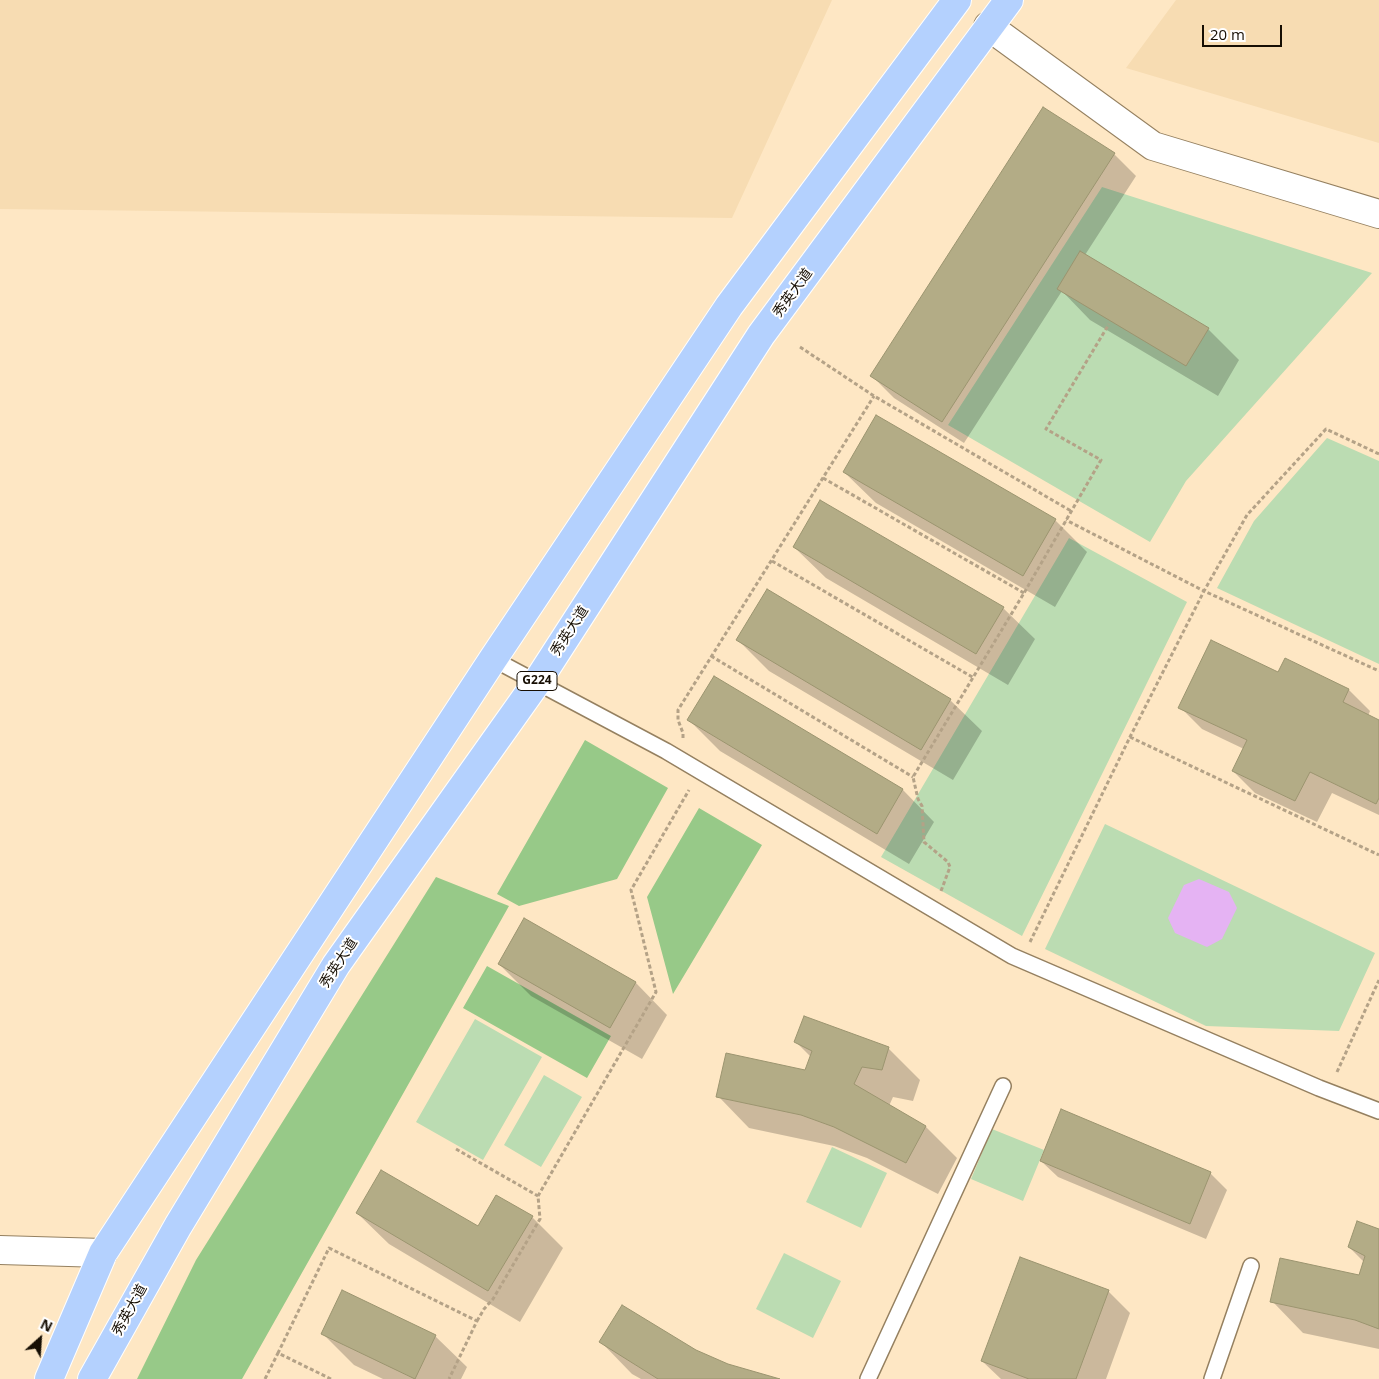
<!DOCTYPE html>
<html>
<head>
<meta charset="utf-8">
<style>
  body { margin:0 }
  #map { position:relative; width:1379px; height:1379px; overflow:hidden; background:#fee7c4; font-family:"Open Sans",sans-serif }
  canvas { display:block }
  .north { position:absolute; left:15px; top:1314px; width:50px; height:50px; -webkit-text-stroke:4px #fff; paint-order:stroke; rotate:26deg; font-size:14px; font-weight:700; line-height:20px; text-align:center; color:#160e03 }
  .north::after { content:''; display:block; margin:auto; width:18px; height:22px; background:#160e03; clip-path:polygon(50% 0,100% 100%,50% 72%,0 100%) }
  .scale { position:absolute; left:1202px; top:25px; width:80px; height:22px; box-sizing:border-box; border:2px solid #160e03; border-top:0; padding-left:6px; font-size:15px; line-height:18px; white-space:nowrap; color:#160e03; -webkit-text-stroke:4px #fff; paint-order:stroke }
</style>
</head>
<body>
<div id="map">
<canvas width="1379" height="1379"></canvas>
<div class="north">N</div>
<div class="scale">20 m</div>
</div>
<script>
const c = document.querySelector('canvas').getContext('2d');
c.lineJoin = 'round';
function fill(path, color) {
  c.fillStyle = color;
  c.fill(path, 'evenodd');
}
function toPath(rows) {
  const path = new Path2D();
  for (const r of rows) {
    path.moveTo(r[0], r[1]);
    for (let i = 2; i < r.length; i += 2) path.lineTo(r[i], r[i + 1]);
  }
  return path;
}
function strokePath(path, color, width, dash) {
  c.strokeStyle = color;
  c.lineWidth = width;
  c.lineCap = dash ? 'butt' : 'round';
  c.setLineDash(dash || []);
  c.stroke(path);
}
function drawText(font, color, halo, rows, align = 'center') {
  c.font = font + ' "Open Sans","Noto Sans SC",sans-serif';
  c.lineWidth = 4;
  c.setLineDash([]);
  c.textBaseline = 'middle';
  c.strokeStyle = halo;
  c.fillStyle = color;
  for (const [text, x, y, turn = 0] of rows) {
    c.save();
    c.translate(x, y);
    c.rotate((+turn || 0) * Math.PI / 180);
    c.textAlign = isNaN(turn) ? turn : align;
    if (halo) c.strokeText(text, 0, 0);
    c.fillText(text, 0, 0);
    c.restore();
  }
}
const built = toPath([
  [0,0,832,0,732,218,0,209],
  [1176,0,1379,0,1379,143,1126,68]
]);
const green = toPath([
  [1102,187,1372,273,1186,481,1150,542,948,425],
  [1327,438,1379,461,1379,664,1217,588,1254,521],
  [1069,538,1187,602,1022,936,881,857],
  [1105,824,1375,953,1339,1031,1206,1026,1045,949],
  [475,1019,542,1057,483,1160,416,1122],
  [544,1075,582,1097,541,1167,504,1145],
  [992,1129,1044,1150,1023,1201,971,1179],
  [832,1147,887,1173,861,1228,806,1202],
  [784,1253,841,1281,813,1338,756,1309]
]);
const forest = toPath([
  [585,740,668,788,617,879,519,906,497,894],
  [699,808,762,845,673,994,647,897],
  [436,877,509,906,242,1379,137,1379,196,1260],
  [487,966,611,1036,587,1078,463,1008]
]);
const water = toPath([
  [1199,879,1229,892,1237,908,1222,939,1207,947,1175,933,1168,918,1184,885]
]);
const shadow = toPath([
  [1114,154,1136,176,1085,255,1208,329,1239,360,1218,396,1090,320,1062,291,964,443,894,398,872,376],
  [844,472,1055,520,1087,552,1055,607,876,503],
  [794,547,1003,608,1035,639,1008,685,826,578],
  [738,640,950,700,982,731,953,780,769,671],
  [1279,674,1349,690,1370,711,1368,716,1379,721,1379,815,1332,793,1317,822,1255,793,1233,771,1244,749,1202,729,1180,707],
  [714,677,903,790,934,822,909,864,720,751,689,720],
  [524,920,636,983,667,1015,642,1059,531,996,499,964],
  [796,1042,888,1048,920,1080,913,1101,893,1097,889,1106,926,1127,957,1158,938,1194,867,1158,834,1146,749,1128,718,1096,806,1071,811,1057],
  [1041,1161,1210,1173,1227,1190,1206,1239,1058,1177],
  [357,1213,478,1228,532,1217,563,1248,520,1322,389,1244],
  [1379,1230,1379,1349,1303,1333,1272,1301,1360,1276,1364,1262,1349,1247],
  [1108,1291,1130,1313,1106,1379,1001,1379,982,1361],
  [322,1333,435,1336,467,1367,461,1379,383,1379,354,1365],
  [601,1342,696,1351,728,1365,775,1379,641,1379,632,1374]
]);
const building = toPath([
  [1043,107,1115,153,942,422,870,376,1043,107],
  [1080,251,1209,328,1186,366,1057,289,1080,251],
  [876,415,1056,519,1023,576,843,472,876,415],
  [820,500,1004,607,976,654,793,547,820,500],
  [767,589,951,699,921,750,736,640,767,589],
  [1211,640,1278,672,1285,658,1349,689,1343,702,1379,720,1379,798,1376,804,1310,772,1295,801,1232,771,1247,740,1178,708,1211,640],
  [714,676,903,789,877,834,687,720,714,676],
  [524,918,636,982,610,1028,498,964,524,918],
  [804,1016,889,1047,882,1070,862,1067,854,1084,926,1126,906,1163,834,1127,801,1115,716,1097,726,1053,805,1070,812,1051,794,1042,804,1016],
  [1061,1109,1211,1172,1190,1224,1040,1161,1061,1109],
  [381,1170,478,1226,496,1195,533,1216,488,1291,356,1213,381,1170],
  [1357,1221,1379,1229,1379,1329,1355,1320,1270,1302,1280,1258,1359,1275,1365,1256,1348,1247,1357,1221],
  [1020,1257,1109,1290,1076,1379,1029,1379,981,1361,1020,1257],
  [342,1290,436,1335,415,1379,321,1334,342,1290],
  [622,1305,696,1350,728,1364,780,1379,658,1379,599,1342,622,1305]
]);
const path = toPath([
  [800,347,874,396,1071,511],
  [1379,454,1326,429,1247,515,1204,591,1379,671],
  [823,478,1024,593],
  [772,561,974,678],
  [711,656,913,777],
  [1130,737,1379,855],
  [683,738,683,733,678,720,678,710,874,396],
  [941,891,950,867,948,862,924,842,922,806,918,799,913,777,1024,593,1101,460,1046,429,1109,324],
  [1030,942,1130,737,1204,591,1066,520],
  [1337,1072,1379,980],
  [456,1149,538,1196],
  [477,1321,484,1309,493,1299,540,1219,538,1196,656,992,631,890,689,790],
  [265,1379,278,1353],
  [331,1379,278,1353,329,1248,477,1321,449,1379]
]);
const lane = toPath([
  [493,659,666,751,1012,956,1319,1088,1379,1111],
  [868,1379,1003,1086],
  [1212,1379,1251,1266]
]);
const street = toPath([
  [988,26,1153,146,1379,214],
  [0,1250,103,1253]
]);
const highway = toPath([
  [49,1379,103,1253,493,659,729,306,957,0],
  [92,1379,178,1226,336,965,537,682,761,335,1009,0]
]);
const shields = [
  [537,681,40]
];
const shieldNames = [
  ["G224",537,681]
];
const streetNames = [
  ["秀英大道",793,293,-54],
  ["秀英大道",570,631,-57],
  ["秀英大道",339,963,-57],
  ["秀英大道",130,1310,-61]
];
fill(built, '#f7dcb2');
fill(green, '#bbdcb2');
fill(forest, '#97c988');
fill(water, '#e5b3f3');
fill(shadow, '#0003');
fill(building, '#b3ac86');
strokePath(building, '#9b946f', 1);
strokePath(lane, '#958060', 18);
strokePath(street, '#958060', 30);
strokePath(highway, '#fff', 30);
strokePath(path, '#b4a287', 3, [4, 2.5]);
strokePath(lane, '#fff', 15);
strokePath(street, '#fff', 28);
strokePath(highway, '#b4d1fe', 28);
for (const [x, y, w] of shields) {
  const box = new Path2D();
  box.roundRect(x - w / 2, y - 9.5, w, 19, 4);
  c.fillStyle = '#fff';
  c.fill(box);
  strokePath(box, '#160e03', 1);
}
drawText('bold 12px', '#160e03', null, shieldNames);
drawText('14px', '#160e03', '#fff', streetNames);
</script>
</body>
</html>
